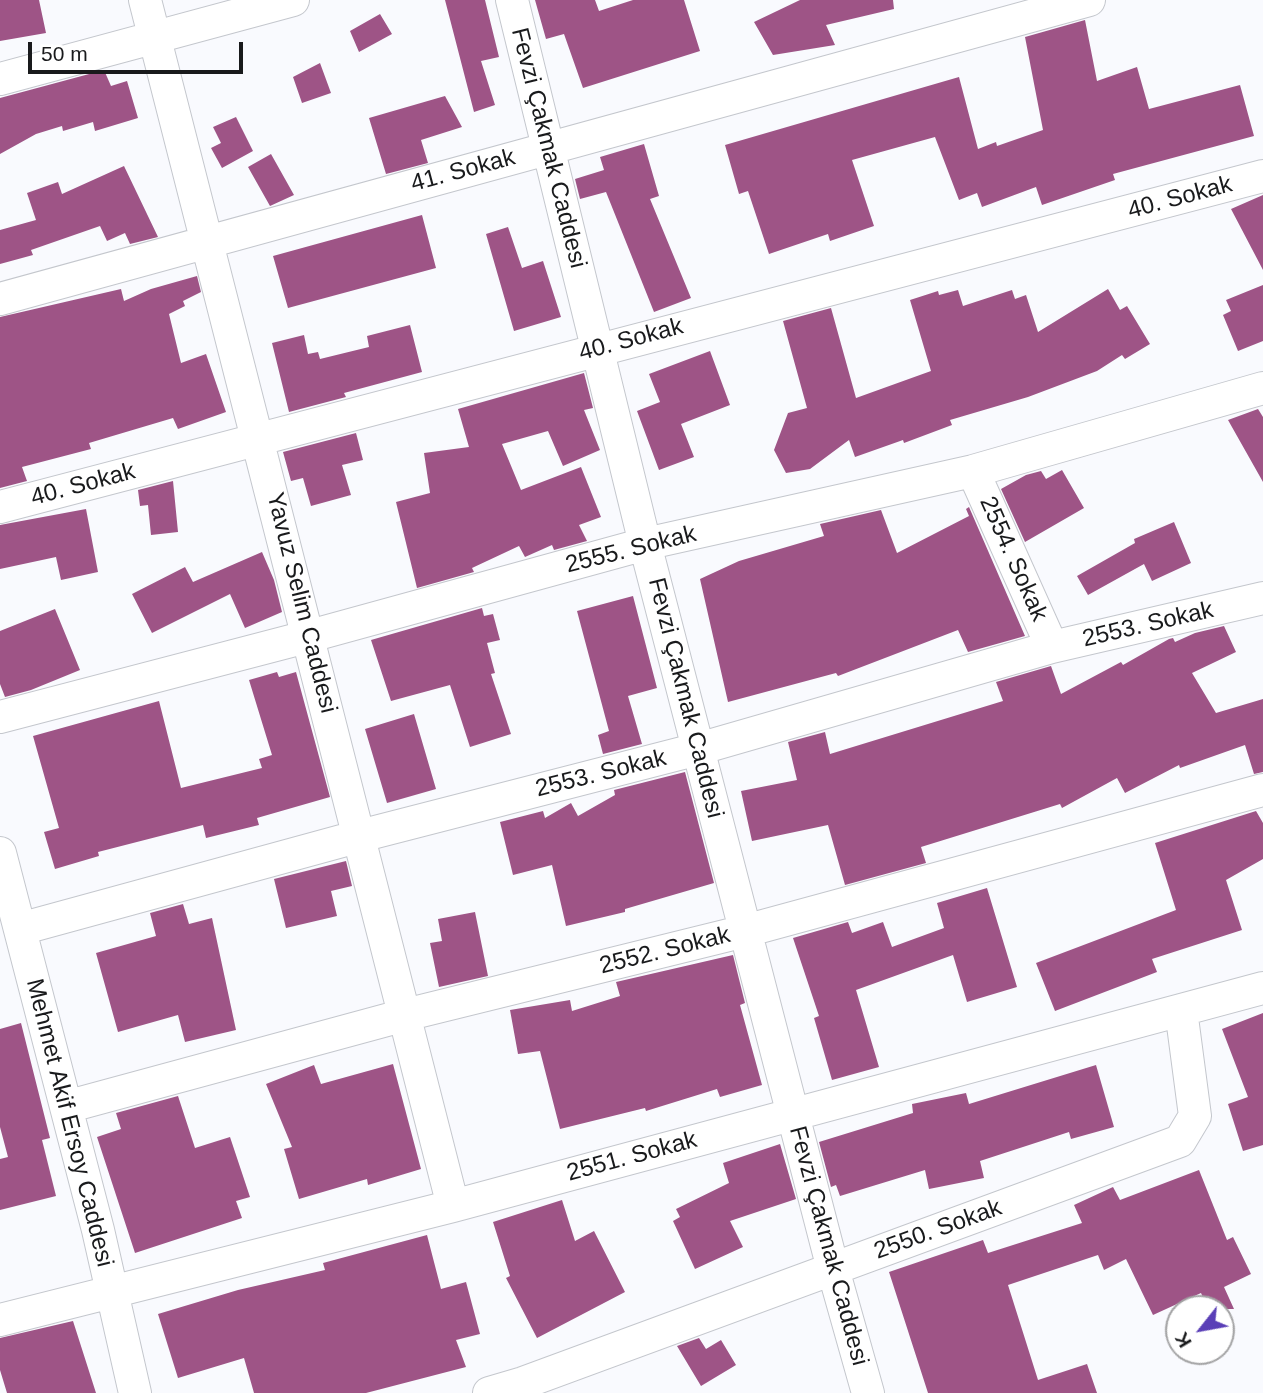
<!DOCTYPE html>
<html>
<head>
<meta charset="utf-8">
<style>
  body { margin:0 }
  #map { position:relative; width:1263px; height:1393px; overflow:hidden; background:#f9fafe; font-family:Arial,sans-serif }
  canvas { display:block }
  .north { position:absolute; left:1165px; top:1295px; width:70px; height:70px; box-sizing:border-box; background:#fff; border:2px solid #a3a3a4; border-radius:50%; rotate:239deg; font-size:19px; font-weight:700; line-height:28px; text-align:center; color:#191a1c }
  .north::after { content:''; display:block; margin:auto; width:24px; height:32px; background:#5a3fb7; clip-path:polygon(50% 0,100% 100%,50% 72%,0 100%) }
  .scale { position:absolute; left:28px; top:42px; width:215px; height:32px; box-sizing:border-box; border:4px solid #191a1c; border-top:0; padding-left:9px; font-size:21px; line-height:24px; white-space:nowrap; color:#191a1c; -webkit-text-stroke:5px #fff; paint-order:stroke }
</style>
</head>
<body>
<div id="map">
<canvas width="1263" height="1393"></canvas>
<div class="north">K</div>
<div class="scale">50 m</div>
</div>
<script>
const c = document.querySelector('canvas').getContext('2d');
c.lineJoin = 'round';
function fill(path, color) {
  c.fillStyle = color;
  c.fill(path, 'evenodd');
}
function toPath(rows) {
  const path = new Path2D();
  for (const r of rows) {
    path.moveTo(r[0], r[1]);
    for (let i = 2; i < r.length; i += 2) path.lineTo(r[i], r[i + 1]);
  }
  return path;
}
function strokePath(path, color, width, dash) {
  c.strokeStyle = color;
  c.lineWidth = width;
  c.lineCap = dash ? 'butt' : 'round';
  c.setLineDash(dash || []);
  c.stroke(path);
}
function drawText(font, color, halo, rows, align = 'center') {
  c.font = font + ' Arial,sans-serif';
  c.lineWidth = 5;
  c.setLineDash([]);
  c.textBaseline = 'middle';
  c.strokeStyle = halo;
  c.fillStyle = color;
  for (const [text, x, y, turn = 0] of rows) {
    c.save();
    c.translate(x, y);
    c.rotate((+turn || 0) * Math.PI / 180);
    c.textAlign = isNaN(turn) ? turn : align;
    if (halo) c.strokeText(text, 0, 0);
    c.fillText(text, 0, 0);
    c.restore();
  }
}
const building = toPath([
  [0,0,39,0,46,33,0,41],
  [445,0,485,0,499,57,481,61,495,105,474,112],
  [535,0,595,0,599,11,633,0,684,0,700,51,583,88,564,34,546,39],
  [800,0,893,0,894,9,826,25,835,45,773,55,754,22],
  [380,14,392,34,359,52,350,31],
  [1085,20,1097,81,1137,67,1149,109,1240,85,1254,136,1113,174,1115,180,1042,205,1036,187,982,207,977,193,959,200,935,137,852,160,874,226,830,241,828,234,769,254,748,191,739,194,725,145,959,77,978,149,996,142,997,146,1043,130,1025,37],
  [320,63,331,93,302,103,293,77],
  [104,70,111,86,127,81,138,118,95,131,93,122,63,131,62,126,36,134,0,154,0,98],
  [445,96,462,127,421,140,428,163,386,174,369,118],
  [236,117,253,151,222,168,211,148,221,143,213,127],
  [644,144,659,196,650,199,691,298,654,312,606,192,580,199,575,179,604,170,600,157],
  [271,154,294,195,270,206,248,167],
  [124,166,158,237,130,244,125,233,107,241,100,226,31,250,33,255,0,264,0,230,36,220,27,193,58,182,62,194],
  [1263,195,1263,270,1231,209],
  [422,215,436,268,288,308,273,256],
  [508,227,522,268,543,261,561,317,514,331,486,234],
  [197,276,201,292,183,301,185,306,169,314,181,363,206,354,226,412,178,429,173,418,89,443,91,449,22,467,27,481,0,488,0,317,121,289,124,301,151,289],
  [1263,285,1263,341,1238,351,1223,315,1231,311,1226,300],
  [1108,289,1120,310,1127,306,1150,344,1125,359,1122,355,1097,371,1028,397,950,420,952,425,904,443,903,440,855,457,849,440,810,469,786,473,774,450,788,413,807,408,783,321,831,308,856,398,931,371,910,300,938,291,939,295,958,290,963,306,1012,290,1015,299,1026,295,1038,332],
  [410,325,422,372,344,393,346,397,289,412,272,343,304,335,308,354,318,352,320,359,369,347,367,336],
  [710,351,730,405,681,424,694,457,659,470,637,411,660,402,649,374],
  [584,373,593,408,584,410,600,450,563,466,548,431,502,444,521,490,581,467,601,517,579,525,587,541,554,550,552,545,525,557,519,546,472,568,474,572,417,588,396,502,430,493,424,453,469,447,458,409],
  [1258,409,1263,417,1263,482,1228,420],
  [356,433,363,460,342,465,351,495,311,506,303,478,291,481,283,452],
  [1062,470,1084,508,1025,542,1001,489,1026,475,1041,471,1046,479],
  [173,481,178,532,151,535,148,505,140,506,138,490],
  [969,507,1025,636,968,652,958,630,838,676,836,673,728,702,700,579,739,561,824,536,820,524,881,510,897,553,969,516,966,509],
  [86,509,98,572,61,580,56,557,0,569,0,525],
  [1174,522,1191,563,1152,581,1144,564,1088,595,1077,576,1135,543,1134,539],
  [262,552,274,580,282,612,245,628,230,594,152,633,132,594,185,567,193,582],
  [633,596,657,688,628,696,642,744,603,754,598,735,609,731,577,611],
  [482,608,484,616,493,614,500,640,487,643,495,673,491,674,511,734,470,747,450,685,391,701,371,640],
  [55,609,80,670,31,690,5,697,0,684,0,631],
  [1224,626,1236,652,1192,673,1216,713,1263,699,1263,772,1254,774,1245,745,1180,768,1179,765,1125,793,1117,778,1062,808,1060,804,921,847,926,863,845,885,828,825,752,841,741,791,797,780,788,742,825,732,830,754,1003,701,996,682,1051,666,1061,694,1121,662,1123,665,1169,639,1173,638,1175,642,1195,633],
  [277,672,279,677,296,672,330,797,257,818,259,825,206,838,203,825,98,852,99,856,55,869,44,832,59,828,33,736,159,701,181,788,262,768,259,759,272,755,249,680],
  [414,714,436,789,387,803,365,729],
  [685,772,714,883,625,909,625,912,566,926,552,865,513,875,500,822,543,811,545,818,571,803,578,816,615,795,614,790],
  [1256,811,1263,823,1263,859,1226,880,1242,930,1152,959,1157,972,1055,1011,1036,963,1176,910,1155,843],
  [346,861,352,886,331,891,337,916,286,928,274,879],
  [987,888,1017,987,967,1002,953,955,856,990,879,1067,832,1080,814,1018,819,1016,793,938,848,922,852,933,883,922,892,947,944,928,937,903],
  [183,904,189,924,212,918,236,1030,185,1042,178,1015,118,1032,96,953,156,936,150,913],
  [475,912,488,976,439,987,430,943,442,941,438,919],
  [733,955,745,1003,740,1005,762,1085,720,1097,717,1089,646,1111,645,1108,560,1129,540,1051,518,1054,510,1010,570,1000,572,1011,620,996,616,982],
  [1263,1013,1263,1145,1243,1151,1228,1104,1248,1097,1222,1029],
  [21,1023,50,1138,42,1140,56,1196,0,1210,0,1159,8,1157,0,1127,0,1029],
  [393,1064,421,1169,368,1185,367,1179,299,1199,284,1149,292,1147,266,1084,314,1065,321,1084],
  [1096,1065,1114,1127,1071,1139,1069,1132,980,1161,984,1178,929,1189,925,1170,840,1196,836,1185,831,1187,819,1142,913,1113,912,1104,966,1093,969,1104],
  [178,1096,195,1148,230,1137,250,1197,236,1201,242,1218,135,1253,97,1137,121,1129,116,1113],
  [780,1144,796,1199,730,1221,743,1247,695,1269,673,1221,680,1217,676,1209,729,1183,723,1163],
  [1199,1170,1227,1240,1233,1237,1251,1274,1224,1287,1234,1309,1208,1309,1201,1293,1153,1315,1126,1259,1104,1270,1098,1255,1008,1285,1038,1380,1087,1364,1097,1393,928,1393,889,1272,983,1240,988,1253,1082,1223,1074,1205,1113,1187,1120,1200],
  [562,1200,575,1241,594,1231,625,1292,537,1338,506,1278,510,1276,493,1222],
  [427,1235,441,1289,466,1282,480,1334,456,1340,466,1367,366,1393,254,1393,244,1358,178,1378,158,1314,238,1290,325,1270,323,1263],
  [73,1321,96,1393,7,1393,0,1370,0,1338],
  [699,1338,706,1349,721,1340,736,1365,701,1386,677,1346]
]);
const minor = toPath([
  [145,0,453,1206],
  [512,0,645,544,833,1269,868,1393],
  [0,79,293,0],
  [0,299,1089,0],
  [973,471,1052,647],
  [0,507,1263,176],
  [0,717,310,636,645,544,973,471,1263,388],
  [0,853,98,1230,135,1393],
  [20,929,360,836,698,749,1052,647,1263,598],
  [66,1107,405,1015,745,931,1263,790],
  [0,1320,453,1206,1263,988],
  [489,1393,523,1383,1180,1141,1195,1116,1181,1010]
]);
const streetNames = [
  ["Fevzi Çakmak Caddesi",548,148,76],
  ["41. Sokak",463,171,-15],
  ["40. Sokak",1180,198,-15],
  ["40. Sokak",631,340,-15],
  ["40. Sokak",83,485,-15],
  ["2555. Sokak",631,550,-14],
  ["2554. Sokak",1013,559,66],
  ["Yavuz Selim Caddesi",301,603,76],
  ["2553. Sokak",1148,625,-13],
  ["Fevzi Çakmak Caddesi",685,698,76],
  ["2553. Sokak",601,774,-14],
  ["2552. Sokak",665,951,-14],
  ["Mehmet Akif Ersoy Caddesi",69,1123,76],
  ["2551. Sokak",632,1157,-15],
  ["2550. Sokak",938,1230,-20],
  ["Fevzi Çakmak Caddesi",828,1246,75]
];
fill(building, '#9e5486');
strokePath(minor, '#c4c7cd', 34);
strokePath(minor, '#fff', 32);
drawText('24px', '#191a1c', '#fff', streetNames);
</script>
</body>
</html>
